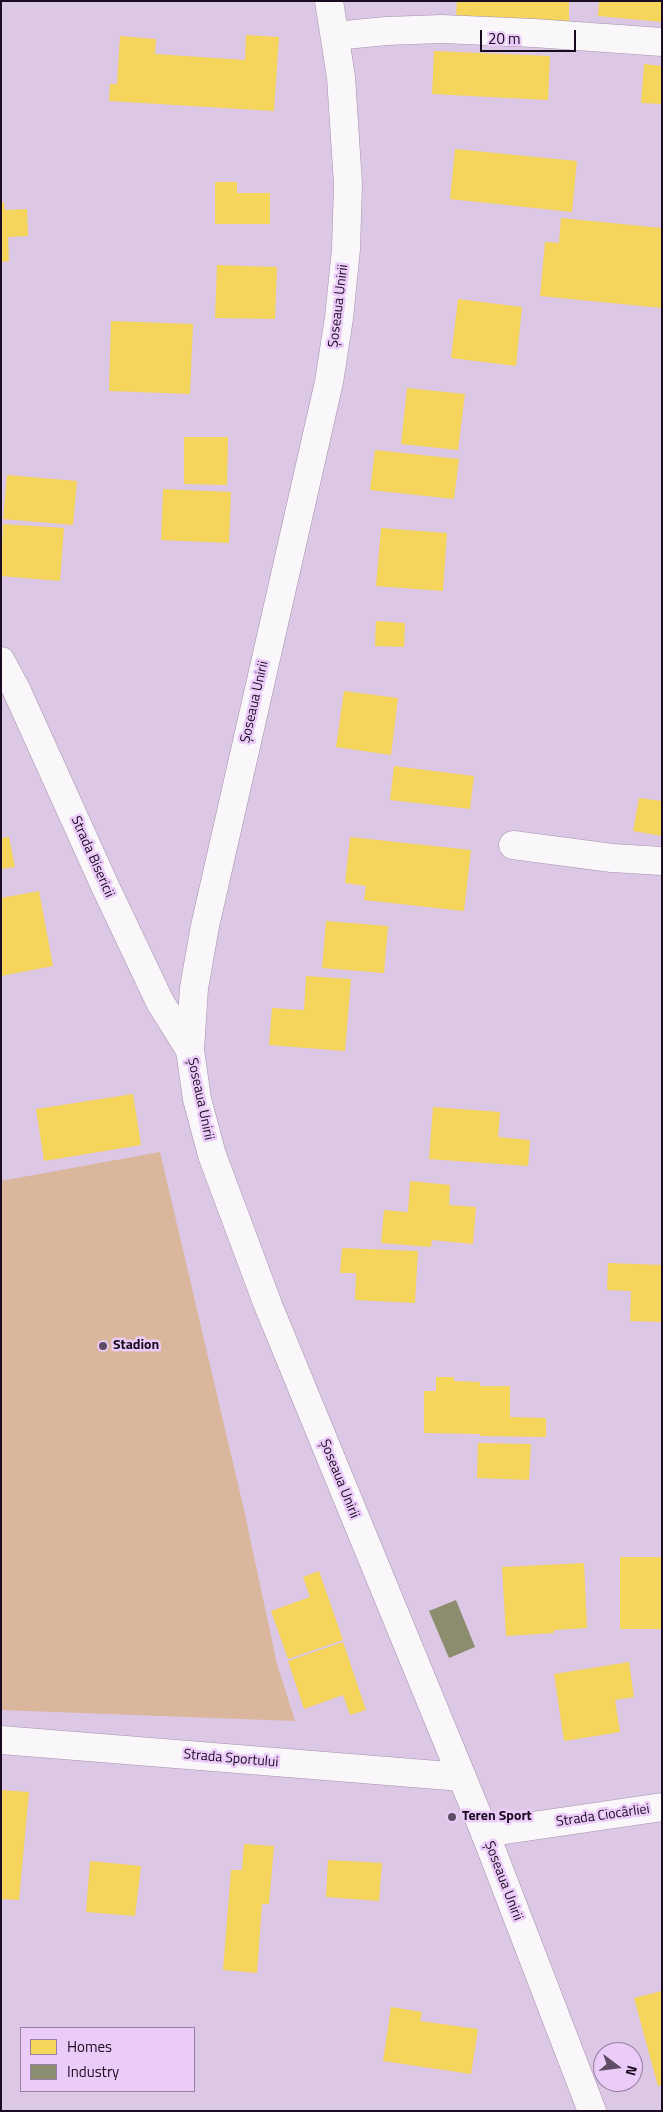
<!DOCTYPE html>
<html>
<head>
<meta charset="utf-8">
<style>
  body { margin:0 }
  #map { position:relative; width:663px; height:2112px; overflow:hidden; background:#dcc7e5; font-family:"Titillium Web",sans-serif }
  canvas { display:block }
  .frame { position:absolute; inset:0; border:2px solid #1a0c20; pointer-events:none }
  .legend { position:absolute; left:20px; top:2027px; width:175px; height:65px; box-sizing:border-box; background:#ebcbf8; border:1px solid #977fa2; margin:0; padding:6px 9px; list-style:none; font-size:15px; color:#1a0c20 }
  .legend li { display:flex; align-items:center; gap:10px; height:25px }
  .legend b { width:25px; border:1px solid #977fa2 }
  .north { position:absolute; left:593px; top:2042px; width:50px; height:50px; box-sizing:border-box; background:#ebcbf8; border:1px solid #977fa2; border-radius:50%; rotate:105deg; font-size:14px; font-weight:700; line-height:20px; text-align:center; color:#1a0c20 }
  .north::after { content:''; display:block; margin:auto; width:18px; height:22px; background:#5e4d65; clip-path:polygon(50% 0,100% 100%,50% 72%,0 100%) }
  .scale { position:absolute; left:480px; top:30px; width:96px; height:22px; box-sizing:border-box; border:2px solid #1a0c20; border-top:0; padding-left:6px; font-size:15px; line-height:18px; white-space:nowrap; color:#1a0c20; -webkit-text-stroke:4px #ebcbf8; paint-order:stroke }
</style>
</head>
<body>
<div id="map">
<canvas width="663" height="2112"></canvas>
<div class="frame"></div>
<ul class="legend">
<li><b style="height:14px;background:#f6d55c"></b>Homes</li>
<li><b style="height:14px;background:#8c8c6e"></b>Industry</li>
</ul>
<div class="north">N</div>
<div class="scale">20 m</div>
</div>
<script>
const c = document.querySelector('canvas').getContext('2d');
c.lineJoin = 'round';
function fill(path, color) {
  c.fillStyle = color;
  c.fill(path, 'evenodd');
}
function toPath(rows) {
  const path = new Path2D();
  for (const r of rows) {
    path.moveTo(r[0], r[1]);
    for (let i = 2; i < r.length; i += 2) path.lineTo(r[i], r[i + 1]);
  }
  return path;
}
function strokePath(path, color, width, dash) {
  c.strokeStyle = color;
  c.lineWidth = width;
  c.lineCap = dash ? 'butt' : 'round';
  c.setLineDash(dash || []);
  c.stroke(path);
}
function drawText(font, color, halo, rows, align = 'center') {
  c.font = font + ' "Titillium Web",sans-serif';
  c.lineWidth = 5;
  c.setLineDash([]);
  c.textBaseline = 'middle';
  c.strokeStyle = halo;
  c.fillStyle = color;
  for (const [text, x, y, turn = 0] of rows) {
    c.save();
    c.translate(x, y);
    c.rotate((+turn || 0) * Math.PI / 180);
    c.textAlign = isNaN(turn) ? turn : align;
    if (halo) c.strokeText(text, 0, 0);
    c.fillText(text, 0, 0);
    c.restore();
  }
}
const green = toPath([
  [160,1152,244,1510,277,1664,295,1721,1,1710,1,1181]
]);
const homes = toPath([
  [457,1,569,1,569,21,456,18],
  [599,1,662,1,662,22,598,16],
  [246,35,279,37,274,111,109,101,110,84,117,84,120,36,156,39,155,54,245,60],
  [434,51,550,56,548,100,432,94],
  [644,64,662,66,662,104,641,103],
  [455,149,577,161,572,212,450,199],
  [215,182,237,182,237,193,270,193,270,224,215,224],
  [1,202,4,202,5,210,27,209,28,236,8,237,9,261,1,262],
  [561,218,662,228,662,308,540,296,545,242,559,243],
  [217,265,277,267,275,319,215,318],
  [458,299,522,307,516,366,451,358],
  [111,321,193,324,190,394,109,391],
  [407,388,465,394,458,450,401,444],
  [184,437,228,437,227,485,184,484],
  [375,450,459,459,454,499,370,490],
  [7,475,77,481,73,525,3,519],
  [163,489,231,492,229,543,161,540],
  [3,524,64,528,60,581,1,576],
  [381,528,447,533,443,591,376,586],
  [376,621,405,623,404,647,375,646],
  [344,691,398,698,391,755,336,747],
  [394,766,474,776,470,809,390,800],
  [639,798,662,801,662,836,633,831],
  [9,837,15,867,1,869,1,838],
  [350,837,471,850,464,911,364,900,366,886,345,883],
  [39,891,53,966,1,976,1,898],
  [326,921,388,926,384,973,322,968],
  [306,976,351,979,345,1051,269,1045,272,1008,304,1010],
  [133,1094,141,1145,44,1161,36,1109],
  [433,1107,500,1112,498,1137,530,1140,528,1166,429,1159],
  [410,1181,450,1185,449,1205,476,1207,473,1244,432,1240,431,1247,381,1243,384,1210,408,1212],
  [342,1248,418,1251,415,1303,355,1300,356,1273,340,1273],
  [608,1263,662,1265,662,1322,630,1321,631,1291,607,1290],
  [436,1377,454,1377,454,1381,480,1382,480,1386,510,1386,510,1417,546,1418,546,1437,480,1436,480,1434,424,1433,424,1391,436,1391],
  [478,1443,531,1444,529,1480,477,1478],
  [620,1557,662,1557,662,1629,620,1629],
  [584,1563,587,1628,554,1630,554,1633,506,1636,502,1567],
  [319,1571,343,1640,288,1659,271,1611,310,1597,303,1577],
  [343,1642,366,1710,350,1715,343,1695,304,1709,288,1661],
  [629,1662,634,1697,615,1700,620,1732,564,1741,554,1674],
  [1,1790,29,1792,19,1900,1,1899],
  [244,1844,274,1846,269,1904,262,1904,257,1973,223,1970,231,1870,242,1870],
  [328,1860,382,1863,379,1901,326,1897],
  [90,1861,141,1866,135,1916,86,1912],
  [662,1991,662,2085,658,2086,634,1998],
  [391,2007,422,2012,420,2021,478,2029,471,2074,383,2061]
]);
const industry = toPath([
  [456,1600,475,1647,449,1658,429,1611]
]);
const minor = toPath([
  [335,36,386,31,442,29,534,33,662,42],
  [1,661,16,689,105,886,160,1002,190,1050],
  [513,845,612,858,662,861],
  [1,1740,462,1777],
  [485,1833,662,1807]
]);
const secondary = toPath([
  [329,1,341,77,348,184,346,249,339,318,329,382,205,926,194,988,190,1050,197,1099,212,1155,268,1305,485,1833,592,2111]
]);
const markers = [
  [103,1346,5,"#5e4d65"],
  [452,1817,5,"#5e4d65"]
];
const streetNames = [
  ["Șoseaua Unirii",339,306,-83],
  ["Șoseaua Unirii",255,702,-77],
  ["Strada Bisericii",92,857,66],
  ["Șoseaua Unirii",200,1099,78],
  ["Șoseaua Unirii",339,1479,68],
  ["Strada Sportului",231,1759,5],
  ["Strada Ciocârliei",603,1816,-8],
  ["Șoseaua Unirii",503,1881,69]
];
const poiNames = [
  ["Stadion",113,1346],
  ["Teren Sport",462,1817]
];
fill(green, '#dab69c');
fill(homes, '#f6d55c');
fill(industry, '#8c8c6e');
strokePath(minor, '#a392aa', 29);
strokePath(secondary, '#a392aa', 29);
strokePath(minor, '#faf7fb', 28);
strokePath(secondary, '#faf7fb', 28);
for (const [x, y, r, color] of markers) {
  const dot = new Path2D();
  dot.arc(x, y, r, 0, 2 * Math.PI);
  c.fillStyle = color;
  c.fill(dot);
  strokePath(dot, '#ebcbf8', 2);
}
drawText('14px', '#1a0c20', '#ebcbf8', streetNames);
drawText('bold 14px', '#1a0c20', '#ebcbf8', poiNames, 'left');
</script>
</body>
</html>
